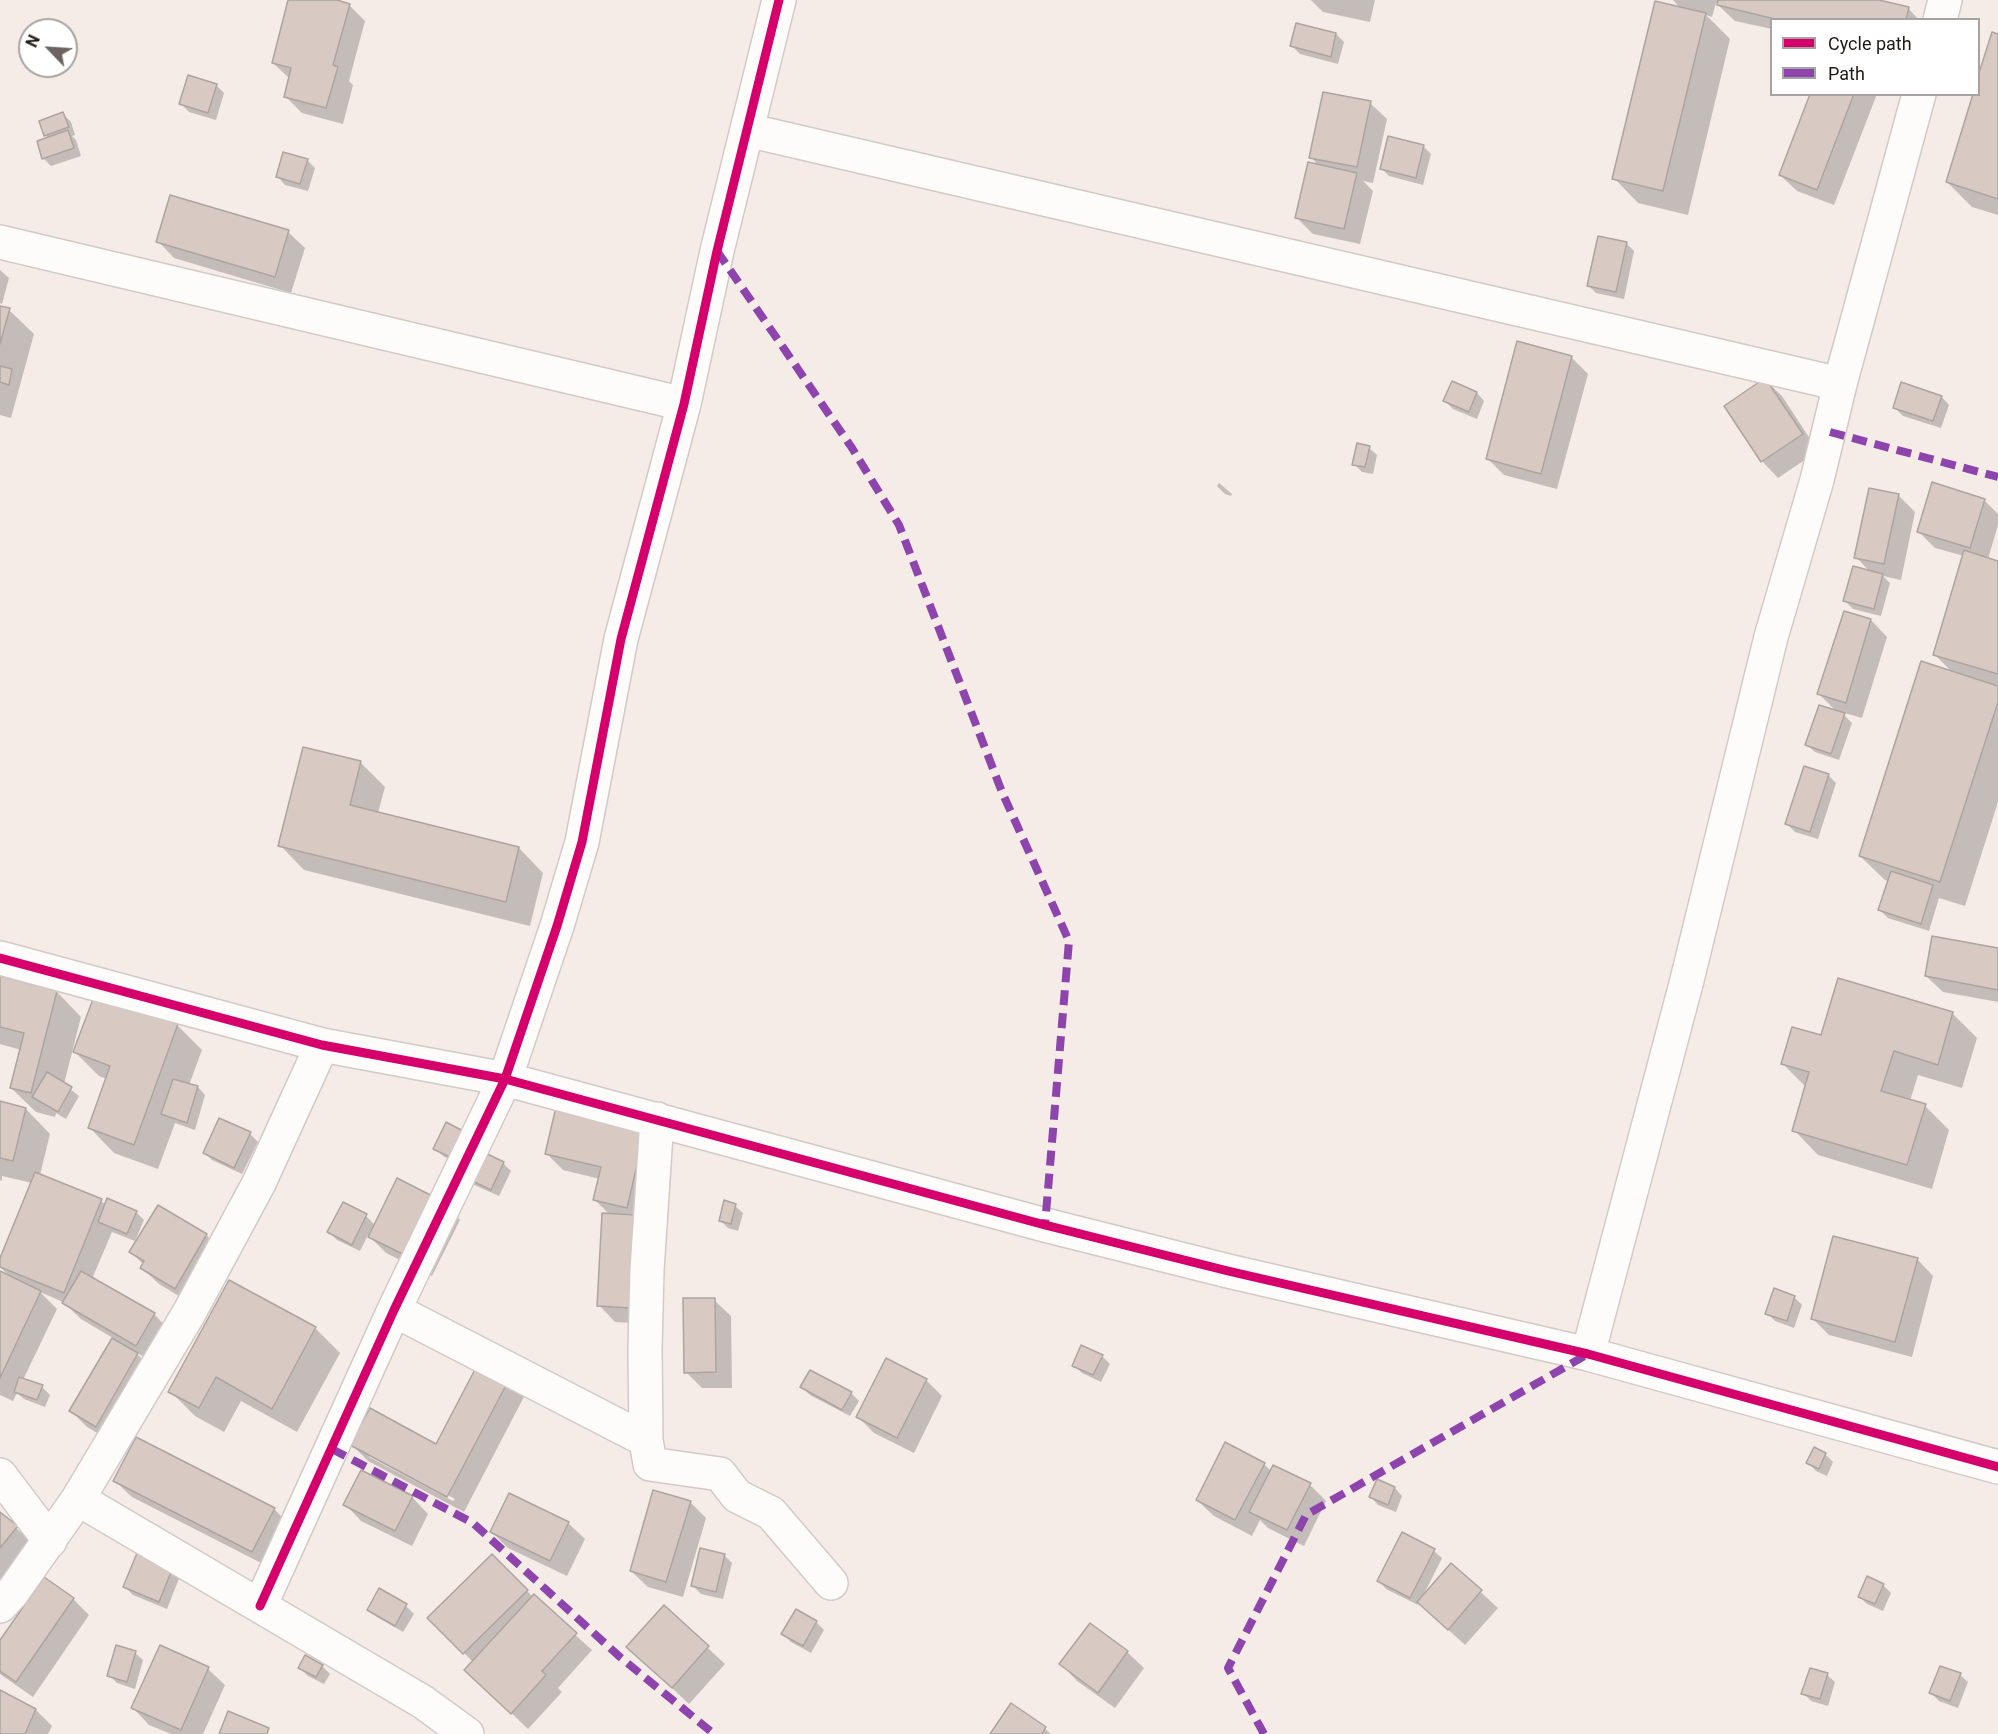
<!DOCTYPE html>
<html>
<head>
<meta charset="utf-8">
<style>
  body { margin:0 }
  #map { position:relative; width:1998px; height:1734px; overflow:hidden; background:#f6ece7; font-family:Roboto,sans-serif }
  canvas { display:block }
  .legend { position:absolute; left:1770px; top:18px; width:210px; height:78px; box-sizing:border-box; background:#fff; border:2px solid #a6a3a2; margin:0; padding:8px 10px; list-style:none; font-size:18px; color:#201a17 }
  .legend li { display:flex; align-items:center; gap:12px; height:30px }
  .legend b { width:30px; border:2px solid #a6a3a2 }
  .north { position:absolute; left:18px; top:18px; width:60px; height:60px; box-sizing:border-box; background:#fff; border:2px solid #a6a3a2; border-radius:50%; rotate:295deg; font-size:16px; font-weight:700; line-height:24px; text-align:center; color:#201a17 }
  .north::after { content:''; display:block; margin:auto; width:21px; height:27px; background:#6b6460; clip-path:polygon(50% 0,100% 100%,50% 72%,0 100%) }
</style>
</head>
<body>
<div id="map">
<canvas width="1998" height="1734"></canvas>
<ul class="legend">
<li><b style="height:8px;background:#d6006c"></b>Cycle path</li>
<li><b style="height:8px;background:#8e44ad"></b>Path</li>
</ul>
<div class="north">N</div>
</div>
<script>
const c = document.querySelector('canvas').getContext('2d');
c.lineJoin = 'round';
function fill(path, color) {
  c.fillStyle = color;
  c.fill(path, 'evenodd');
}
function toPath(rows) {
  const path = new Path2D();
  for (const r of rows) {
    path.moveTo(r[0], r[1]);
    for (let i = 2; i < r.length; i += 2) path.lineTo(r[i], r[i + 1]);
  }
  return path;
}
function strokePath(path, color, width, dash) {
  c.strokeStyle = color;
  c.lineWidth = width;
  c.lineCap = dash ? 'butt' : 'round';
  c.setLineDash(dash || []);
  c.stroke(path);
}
const shadow = toPath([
  [290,0,331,0,349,5,365,21,349,81,353,85,343,124,302,113,286,97,290,79,273,63],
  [1311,0,1375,0,1370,22,1323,12],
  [1673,0,1873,0,1908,8,1919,20,1772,20,1772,29,1735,21,1716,3,1712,17,1706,15,1730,39,1688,215,1638,203,1614,178,1681,9],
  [1297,25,1336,34,1344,42,1338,64,1300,54,1292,46],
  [1998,36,1998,215,1972,207,1947,182],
  [216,85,224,93,216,120,189,112,181,104],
  [1812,94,1877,94,1834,205,1797,191,1780,175],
  [1370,103,1387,119,1373,183,1363,181,1373,191,1360,244,1313,234,1297,218,1319,166,1311,157],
  [63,114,71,122,75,135,72,136,76,140,81,156,51,166,43,158,49,139,45,135],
  [1423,146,1431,154,1423,185,1389,176,1381,168],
  [307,160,315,168,308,191,285,185,278,177],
  [288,232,305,248,291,293,174,258,158,241],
  [1626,243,1634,251,1624,299,1596,293,1588,285],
  [0,270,9,278,2,304,0,303],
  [0,307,9,310,34,334,11,418,0,415],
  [1571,357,1588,374,1557,489,1504,475,1487,458],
  [1765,380,1782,396,1818,451,1778,478,1762,461],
  [1453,383,1477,393,1484,401,1477,419,1453,409,1445,401],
  [1942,397,1949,405,1941,428,1903,416,1895,408],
  [1369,448,1377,455,1373,474,1362,472,1354,464],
  [1219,483,1232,494,1231,496,1225,494,1217,486],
  [1898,495,1915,512,1901,580,1883,576,1890,583,1881,616,1853,609,1845,601,1870,572,1856,557],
  [1984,500,1998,514,1998,525,1988,559,1998,562,1998,802,1965,906,1939,898,1929,931,1888,918,1880,910,1889,882,1885,880,1860,856,1953,673,1934,654,1964,556,1935,548,1918,531],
  [1871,620,1887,637,1862,718,1841,712,1852,723,1839,760,1815,752,1807,745,1838,713,1819,694],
  [360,762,385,787,378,813,519,848,543,873,530,926,304,870,280,845],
  [1828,775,1836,783,1818,839,1795,832,1787,824],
  [1998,950,1998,1002,1943,992,1926,976],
  [0,978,57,992,81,1017,64,1084,79,1096,66,1119,56,1113,55,1117,36,1112,11,1088,21,1050,0,1044],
  [1952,1013,1977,1038,1962,1088,1918,1075,1910,1101,1925,1106,1949,1130,1932,1189,1818,1155,1794,1130,1806,1087,1782,1063,1822,1037],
  [177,1025,202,1050,189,1085,198,1087,205,1095,195,1130,175,1123,158,1169,114,1153,90,1128,107,1079,99,1076,75,1052],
  [0,1102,26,1109,50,1134,40,1175,101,1201,106,1205,136,1212,144,1220,135,1241,112,1232,92,1279,154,1314,170,1331,152,1361,135,1352,154,1371,113,1442,87,1427,71,1411,113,1338,81,1319,63,1302,40,1292,57,1309,23,1380,42,1387,50,1395,45,1407,24,1399,17,1393,13,1401,0,1395,0,1273,11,1278,0,1267,0,1262,32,1183,2,1176,2,1181,0,1180],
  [447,1124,462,1166,443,1156,435,1148],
  [645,1129,646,1324,615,1322,599,1305,610,1215,595,1200,600,1179,563,1170,547,1154],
  [250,1134,258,1142,242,1174,212,1160,204,1152],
  [503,1163,511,1171,499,1196,472,1184,464,1176],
  [444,1203,460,1220,432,1276,386,1253,368,1235,360,1251,337,1240,329,1232,366,1216,375,1225],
  [735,1206,743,1213,738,1231,728,1228,720,1220],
  [206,1235,222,1251,192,1304,159,1284,142,1268,144,1265,131,1252],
  [1917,1259,1933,1276,1912,1357,1829,1335,1813,1319],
  [1794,1297,1802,1305,1794,1328,1775,1321,1767,1313],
  [714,1300,731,1316,732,1388,702,1388,686,1372],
  [315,1328,340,1353,297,1432,241,1401,224,1432,195,1416,170,1391],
  [1102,1356,1110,1364,1101,1382,1082,1373,1074,1365],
  [511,1375,527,1391,464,1512,368,1461,352,1445,437,1446],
  [369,1453,455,1499,453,1501,369,1457],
  [926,1380,942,1396,914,1453,874,1433,858,1417],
  [802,1387,851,1393,859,1401,850,1416,810,1395],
  [1825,1454,1833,1462,1827,1476,1816,1471,1808,1463],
  [1264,1464,1271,1471,1310,1485,1326,1501,1304,1546,1268,1528,1260,1520,1252,1536,1214,1516,1197,1500],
  [115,1481,274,1509,291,1526,269,1567,132,1497],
  [1378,1481,1395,1488,1402,1496,1396,1512,1378,1505,1371,1497],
  [412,1497,428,1514,412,1546,361,1521,345,1504],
  [690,1502,706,1518,683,1597,648,1587,631,1571],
  [0,1514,33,1543,0,1585],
  [568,1523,585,1539,567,1576,508,1548,492,1532],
  [1403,1534,1434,1551,1442,1558,1423,1596,1451,1565,1498,1608,1465,1645,1419,1603,1418,1605,1386,1589,1379,1581],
  [138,1555,180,1576,167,1609,133,1595,125,1587],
  [724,1555,732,1563,723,1599,701,1594,693,1586],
  [492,1556,533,1597,592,1650,558,1688,562,1692,528,1729,483,1686,473,1662,429,1618],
  [1883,1585,1891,1593,1883,1611,1867,1604,1859,1596],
  [380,1590,406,1606,414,1614,403,1632,377,1617,369,1609],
  [73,1599,89,1615,33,1697,0,1674,0,1642],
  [664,1607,725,1664,689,1704,628,1647],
  [816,1622,824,1630,811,1653,791,1642,783,1634],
  [1090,1625,1127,1652,1144,1668,1115,1708,1077,1681,1061,1664],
  [161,1647,208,1669,225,1685,203,1734,171,1734,149,1725,133,1708],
  [135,1653,143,1660,135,1689,117,1683,109,1675],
  [322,1666,330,1674,324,1684,308,1676,300,1668],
  [1827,1675,1835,1682,1828,1706,1811,1701,1803,1693],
  [1960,1675,1968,1682,1958,1708,1939,1701,1931,1693],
  [0,1692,36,1710,52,1726,48,1734,0,1734],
  [1011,1705,1045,1729,1051,1734,992,1734]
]);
const building = toPath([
  [288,0,337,0,350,4,333,65,338,67,326,108,284,97,291,68,272,63,288,0],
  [1718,0,1879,0,1909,7,1906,20,1779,20,1717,5,1718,0],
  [1655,1,1706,13,1663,191,1612,179,1655,1],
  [1296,23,1336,33,1331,57,1290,46,1296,23],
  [1992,32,1998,34,1998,199,1946,182,1973,94,1978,94,1978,76,1992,32],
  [188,75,217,84,208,113,179,104,188,75],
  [1323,92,1371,101,1357,167,1309,158,1323,92],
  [1810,94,1854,94,1817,190,1779,175,1810,94],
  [63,112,69,127,44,136,39,121,63,112],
  [68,130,74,148,42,159,37,141,68,130],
  [1388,136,1424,145,1416,178,1380,169,1388,136],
  [283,152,308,159,300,184,276,177,283,152],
  [1308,162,1357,173,1344,229,1295,218,1308,162],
  [170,195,289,230,275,277,156,242,170,195],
  [1598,236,1627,242,1616,292,1587,286,1598,236],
  [0,306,10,308,0,344,0,306],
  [1517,341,1572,356,1541,474,1486,459,1517,341],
  [0,366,12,369,9,385,0,382,0,366],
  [1765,378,1803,434,1761,462,1724,406,1765,378],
  [1452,381,1477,392,1469,412,1443,401,1452,381],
  [1901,382,1942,396,1933,421,1893,408,1901,382],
  [1357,443,1370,446,1365,467,1352,465,1357,443],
  [1932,482,1985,499,1970,548,1917,532,1932,482],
  [1869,488,1899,494,1884,564,1854,558,1869,488],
  [1964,550,1998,561,1998,674,1933,655,1964,550],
  [1853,566,1883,574,1874,609,1843,601,1853,566],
  [1844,611,1871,619,1846,703,1817,694,1844,611],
  [1921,661,1998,686,1998,702,1940,882,1859,856,1921,661],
  [1819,705,1845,713,1831,754,1805,745,1819,705],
  [303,747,361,761,350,805,519,847,506,902,278,846,303,747],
  [1804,766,1829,774,1810,832,1785,824,1804,766],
  [1891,871,1933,885,1921,924,1878,910,1891,871],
  [1932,936,1998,948,1998,990,1925,976,1932,936],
  [0,976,57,991,31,1093,10,1088,24,1033,0,1027,0,976],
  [1838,978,1953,1012,1938,1065,1894,1051,1881,1091,1926,1104,1907,1165,1792,1131,1809,1072,1781,1064,1792,1027,1821,1035,1838,978],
  [95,994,178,1024,134,1145,88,1128,110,1066,73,1052,95,994],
  [47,1072,72,1087,58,1112,32,1097,47,1072],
  [173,1079,198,1086,187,1123,161,1114,173,1079],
  [0,1101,26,1108,13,1161,0,1158,0,1101],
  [556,1107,646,1127,627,1208,593,1200,601,1167,545,1154,556,1107],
  [219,1118,251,1132,234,1168,203,1153,219,1118],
  [446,1122,467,1133,454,1159,433,1149,446,1122],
  [475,1148,504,1162,491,1190,462,1176,475,1148],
  [35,1172,102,1199,64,1293,0,1267,0,1258,35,1172],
  [397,1178,444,1202,415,1260,368,1237,397,1178],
  [107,1198,137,1211,127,1234,98,1222,107,1198],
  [724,1200,736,1204,731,1224,719,1221,724,1200],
  [343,1202,367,1214,352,1245,327,1232,343,1202],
  [158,1205,207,1234,175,1289,140,1268,144,1261,129,1252,158,1205],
  [602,1213,635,1215,630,1308,597,1306,602,1213],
  [1833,1236,1918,1258,1895,1342,1811,1319,1833,1236],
  [0,1271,41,1291,0,1378,0,1271],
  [81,1271,155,1313,136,1346,62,1303,81,1271],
  [229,1280,316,1327,272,1409,216,1377,199,1408,168,1392,229,1280],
  [1774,1288,1795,1296,1787,1321,1765,1314,1774,1288],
  [683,1298,715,1298,716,1372,684,1373,683,1298],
  [112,1338,138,1353,96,1427,69,1411,112,1338],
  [1081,1345,1103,1355,1093,1375,1072,1366,1081,1345],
  [481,1358,512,1374,447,1497,350,1445,370,1408,436,1444,481,1358],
  [886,1358,927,1379,897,1438,856,1417,886,1358],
  [810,1370,852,1392,842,1410,800,1387,810,1370],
  [19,1377,43,1385,37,1400,14,1392,19,1377],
  [136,1437,275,1508,252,1552,113,1481,136,1437],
  [1225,1442,1265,1463,1235,1520,1196,1500,1225,1442],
  [1814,1447,1826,1453,1819,1469,1806,1463,1814,1447],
  [1273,1465,1311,1483,1287,1530,1249,1512,1273,1465],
  [361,1470,413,1496,395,1531,343,1505,361,1470],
  [1377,1479,1395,1487,1388,1505,1369,1497,1377,1479],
  [653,1490,691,1501,666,1582,630,1571,653,1490],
  [509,1493,569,1522,550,1561,490,1532,509,1493],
  [0,1512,18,1526,0,1548,0,1512],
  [1402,1532,1435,1549,1410,1598,1377,1581,1402,1532],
  [700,1548,725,1554,716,1592,691,1586,700,1548],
  [137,1553,173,1567,159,1602,123,1587,137,1553],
  [492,1554,528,1590,463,1654,427,1618,492,1554],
  [1451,1563,1482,1590,1448,1630,1417,1602,1451,1563],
  [1867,1576,1884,1584,1875,1604,1858,1597,1867,1576],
  [44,1577,74,1598,16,1682,0,1671,0,1640,44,1577],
  [379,1588,407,1604,395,1626,367,1610,379,1588],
  [534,1594,577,1633,542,1671,546,1675,511,1714,464,1670,534,1594],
  [664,1605,709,1646,672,1688,626,1647,664,1605],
  [796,1609,817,1621,803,1646,781,1634,796,1609],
  [1090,1623,1128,1651,1098,1693,1059,1664,1090,1623],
  [116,1645,136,1651,127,1682,107,1676,116,1645],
  [160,1645,209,1667,181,1730,131,1708,160,1645],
  [305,1655,323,1665,316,1677,298,1668,305,1655],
  [1940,1666,1961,1673,1950,1701,1929,1693,1940,1666],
  [1810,1668,1828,1673,1820,1699,1801,1694,1810,1668],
  [0,1690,36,1709,25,1734,0,1734,0,1690],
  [1011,1703,1046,1727,1042,1734,990,1734,1011,1703],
  [228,1711,269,1728,267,1734,219,1734,228,1711]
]);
const minor = toPath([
  [1940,20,1945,0],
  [747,130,1840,384],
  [0,242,684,404],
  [0,958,322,1045,505,1079,1045,1225,1228,1271,1588,1354,1998,1467],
  [657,1119,647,1270,645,1349,646,1440,650,1464,720,1474,737,1496,771,1513,831,1583],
  [394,1310,646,1440],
  [1588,1354,1687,980,1771,637,1817,480,1840,384,1919,94],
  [0,1475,50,1541],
  [78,1499,423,1702,467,1734],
  [0,1606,12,1593,78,1499,189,1313,259,1183,322,1045],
  [260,1606,394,1310,505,1079,557,926,582,842,621,639,684,404,717,251,779,0]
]);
const quiet = toPath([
  [717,251,852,448,899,525,1002,792,1069,941,1045,1225],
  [1830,432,1998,477],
  [332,1449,473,1523,620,1657,714,1734],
  [1264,1734,1228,1668,1306,1515,1588,1354]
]);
const cycleway = toPath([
  [0,958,322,1045,505,1079,1045,1225,1228,1271,1588,1354,1998,1467],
  [260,1606,394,1310,505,1079,557,926,582,842,621,639,684,404,717,251,779,0]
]);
fill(shadow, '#0003');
fill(building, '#d9c9c3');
strokePath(building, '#aca4a1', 1.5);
strokePath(minor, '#d2cac6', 36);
strokePath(minor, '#fefcfb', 33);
strokePath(quiet, '#8e44ad', 8, [15, 8]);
strokePath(cycleway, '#d6006c', 9);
</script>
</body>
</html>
